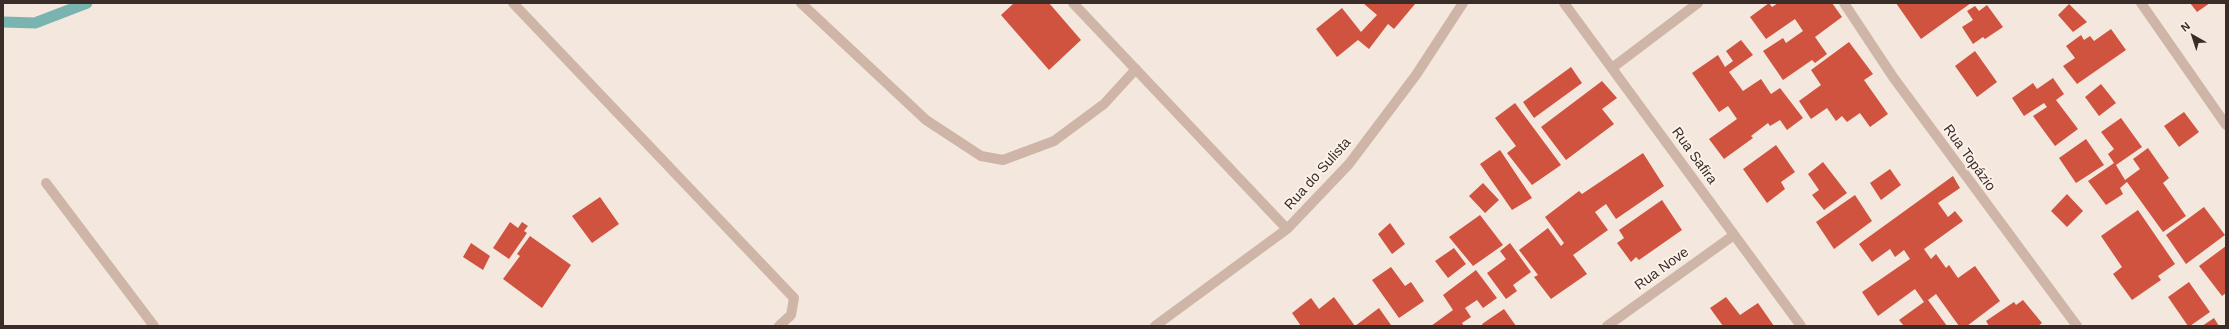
<!DOCTYPE html>
<html>
<head>
<meta charset="utf-8">
<style>
  body { margin:0 }
  #map { position:relative; width:2229px; height:329px; overflow:hidden; background:#f4e7dd; font-family:Arial,sans-serif }
  canvas { display:block }
  .frame { position:absolute; inset:0; border:4px solid #3a2c29; pointer-events:none }
  .north { position:absolute; left:2173px; top:16px; width:40px; height:40px; -webkit-text-stroke:3px #fbf2ea; paint-order:stroke; rotate:321deg; font-size:11px; font-weight:700; line-height:16px; text-align:center; color:#3a2c29 }
  .north::after { content:''; display:block; margin:auto; width:14px; height:18px; background:#3a2c29; clip-path:polygon(50% 0,100% 100%,50% 72%,0 100%) }
</style>
</head>
<body>
<div id="map">
<canvas width="2229" height="329"></canvas>
<div class="frame"></div>
<div class="north">N</div>
</div>
<script>
const c = document.querySelector('canvas').getContext('2d');
c.lineJoin = 'round';
function toPath(rows) {
  const path = new Path2D();
  for (const r of rows) {
    path.moveTo(r[0], r[1]);
    for (let i = 2; i < r.length; i += 2) path.lineTo(r[i], r[i + 1]);
  }
  return path;
}
function strokePath(path, color, width, dash) {
  c.strokeStyle = color;
  c.lineWidth = width;
  c.lineCap = dash ? 'butt' : 'round';
  c.setLineDash(dash || []);
  c.stroke(path);
}
function fill(path, color) {
  c.fillStyle = color;
  c.fill(path, 'evenodd');
}
function drawText(font, color, halo, rows, align = 'center') {
  c.font = font + ' Arial,sans-serif';
  c.lineWidth = 4;
  c.setLineDash([]);
  c.textBaseline = 'middle';
  c.strokeStyle = halo;
  c.fillStyle = color;
  for (const [text, x, y, turn = 0] of rows) {
    c.save();
    c.translate(x, y);
    c.rotate((+turn || 0) * Math.PI / 180);
    c.textAlign = isNaN(turn) ? turn : align;
    if (halo) c.strokeText(text, 0, 0);
    c.fillText(text, 0, 0);
    c.restore();
  }
}
const stream = toPath([
  [3,22,35,23,87,3]
]);
const building = toPath([
  [1014,3,1049,3,1081,40,1049,70,1001,15],
  [1363,3,1415,4,1394,29,1388,24,1369,49,1358,40,1337,57,1316,29,1342,8,1361,32,1377,15],
  [1769,3,1772,7,1778,3,1832,3,1842,17,1815,37,1827,54,1815,63,1812,60,1783,80,1763,51,1783,38,1786,43,1803,31,1795,19,1766,39,1750,17],
  [1896,3,1971,3,1921,39],
  [2190,3,2210,3,2197,12],
  [2069,4,2087,22,2073,32,2058,15],
  [1987,5,2003,27,1985,39,1983,37,1973,44,1962,27,1973,20,1967,11,1975,6,1979,11],
  [2111,29,2126,50,2077,84,2063,66,2075,58,2066,46,2081,35,2084,40,2090,36,2094,41],
  [1741,40,1753,55,1729,72,1743,91,1761,79,1771,94,1780,88,1803,118,1787,130,1780,120,1770,126,1768,123,1751,136,1753,138,1724,159,1709,139,1737,119,1728,106,1719,112,1692,73,1718,55,1725,67,1733,61,1726,51],
  [1849,42,1873,74,1864,80,1888,114,1870,127,1860,113,1847,122,1842,116,1836,121,1827,108,1811,119,1799,101,1821,85,1811,70],
  [1975,51,1997,82,1977,97,1955,66],
  [1571,67,1582,83,1534,118,1523,102],
  [2053,78,2064,94,2056,100,2078,129,2055,146,2033,116,2047,107,2044,103,2024,116,2012,98,2033,83,2037,89],
  [1602,81,1617,98,1602,109,1614,124,1566,160,1541,127],
  [2101,84,2116,103,2099,116,2085,97],
  [1515,103,1561,165,1532,185,1507,153,1516,146,1495,118],
  [2184,112,2199,132,2179,147,2164,126],
  [2121,118,2142,147,2116,165,2125,180,2140,169,2133,159,2148,148,2169,178,2163,183,2186,216,2163,232,2127,182,2120,188,2123,194,2106,205,2088,181,2114,163,2108,154,2114,149,2101,132],
  [2086,139,2104,165,2076,183,2059,158],
  [1776,145,1795,172,1781,182,1785,189,1767,203,1743,169],
  [1500,150,1532,198,1512,210,1480,164],
  [1643,153,1664,186,1616,219,1606,204,1595,212,1608,230,1573,255,1587,274,1551,299,1534,277,1538,275,1519,250,1548,228,1561,246,1564,243,1545,217,1579,191,1582,194],
  [1823,162,1847,193,1824,210,1812,195,1819,190,1808,174],
  [1890,169,1901,185,1881,200,1870,183],
  [1953,176,1960,188,1938,203,1948,217,1955,211,1963,221,1924,249,1931,259,1936,254,1946,268,1949,265,1958,278,1975,266,2000,301,1967,326,1959,326,1936,294,1928,300,1947,326,1904,326,1899,320,1924,302,1915,289,1878,316,1862,292,1910,259,1904,250,1895,257,1890,249,1872,262,1859,244],
  [1483,183,1499,200,1485,213,1469,196],
  [2067,194,2083,211,2067,227,2051,211],
  [1855,195,1872,221,1834,249,1816,222],
  [600,197,619,224,592,243,572,216],
  [1662,200,1682,230,1639,260,1636,257,1631,262,1617,243,1624,238,1619,230],
  [2204,207,2225,235,2186,264,2166,235],
  [2138,210,2175,264,2158,276,2161,280,2132,300,2113,274,2122,267,2101,236],
  [1480,215,1503,245,1473,266,1449,237],
  [510,222,518,228,522,222,528,226,524,231,527,233,509,259,493,248],
  [1390,223,1405,244,1392,254,1378,234],
  [530,236,571,265,542,308,503,279,520,256,517,254],
  [471,243,490,256,483,270,463,257],
  [1510,243,1531,272,1513,285,1517,291,1506,299,1487,273,1506,259,1500,251],
  [2226,246,2226,293,2222,296,2199,266],
  [1454,248,1466,264,1448,278,1435,261],
  [1391,267,1405,286,1411,282,1424,301,1399,318,1372,280],
  [1476,270,1497,298,1483,308,1477,300,1465,308,1471,317,1462,323,1464,326,1431,326,1453,310,1443,295],
  [2189,282,2210,312,2190,326,2188,326,2168,297],
  [1334,297,1355,326,1379,308,1391,325,1389,326,1301,326,1292,313,1311,298,1319,309],
  [1726,297,1740,315,1758,303,1774,326,1723,326,1710,308],
  [2023,300,2042,323,2038,326,1989,326,1986,321,2014,302,2016,305],
  [1504,309,1516,326,1483,326,1482,324],
  [2214,318,2219,326,2202,326]
]);
const minor = toPath([
  [513,3,794,298,791,315,779,326],
  [801,3,926,120,981,156,1003,160,1054,141,1104,104,1136,69],
  [1073,3,1287,229],
  [1564,3,1801,326],
  [1844,3,1893,77,2077,326],
  [2141,3,2226,125],
  [1612,68,1698,3],
  [46,183,154,326],
  [1155,326,1287,229,1349,164,1416,75,1463,3],
  [1607,326,1734,235]
]);
const streetNames = [
  ["Rua Safira",1694,156,54],
  ["Rua Topázio",1969,158,54],
  ["Rua do Sulista",1318,174,-48],
  ["Rua Nove",1662,269,-36]
];
strokePath(stream, '#79b4b0', 11);
fill(building, '#d05340');
strokePath(minor, '#ceb5a8', 10);
drawText('14px', '#3a2c29', '#fbf2ea', streetNames);
</script>
</body>
</html>
